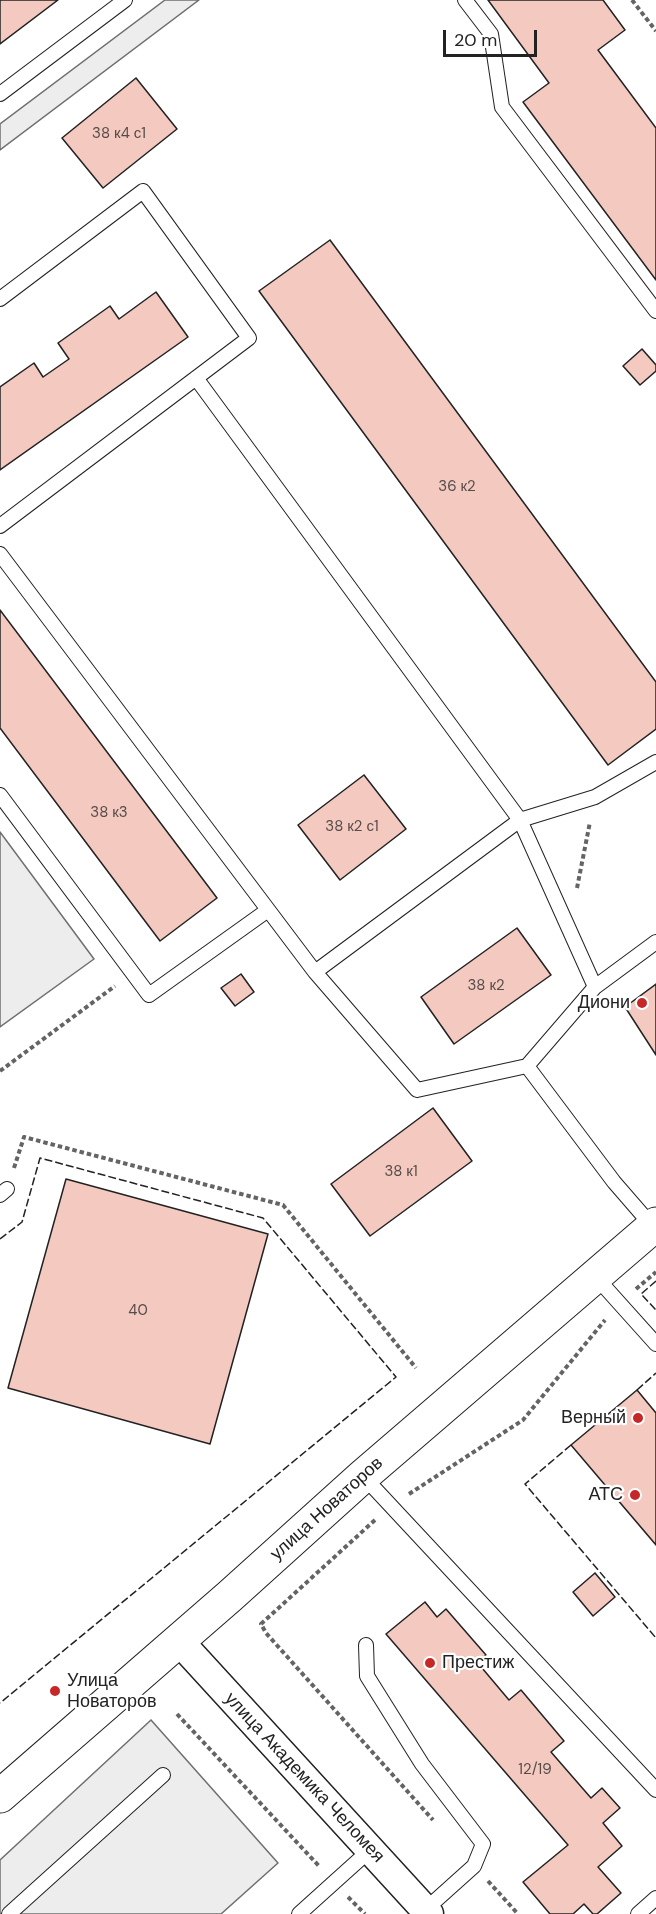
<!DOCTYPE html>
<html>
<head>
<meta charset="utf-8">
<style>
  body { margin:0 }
  #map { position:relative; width:656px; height:1914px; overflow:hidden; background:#fff; font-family:"DM Sans",sans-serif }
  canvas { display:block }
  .scale { position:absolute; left:443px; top:30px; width:94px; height:27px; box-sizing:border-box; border:3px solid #222; border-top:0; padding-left:8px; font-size:18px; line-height:21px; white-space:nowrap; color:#222; -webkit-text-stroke:4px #fff; paint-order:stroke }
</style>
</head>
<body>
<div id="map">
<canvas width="656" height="1914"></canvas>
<div class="scale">20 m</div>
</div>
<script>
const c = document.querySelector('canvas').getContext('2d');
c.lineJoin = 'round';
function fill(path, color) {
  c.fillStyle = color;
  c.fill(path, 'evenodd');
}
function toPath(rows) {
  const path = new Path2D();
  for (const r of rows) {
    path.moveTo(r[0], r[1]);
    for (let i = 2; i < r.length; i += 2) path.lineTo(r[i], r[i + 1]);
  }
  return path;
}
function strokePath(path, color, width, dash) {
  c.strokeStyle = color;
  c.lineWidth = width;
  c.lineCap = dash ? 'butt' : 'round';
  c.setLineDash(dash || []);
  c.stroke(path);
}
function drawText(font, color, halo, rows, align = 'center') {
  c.font = font + ' "DM Sans",sans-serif';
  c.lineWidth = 4.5;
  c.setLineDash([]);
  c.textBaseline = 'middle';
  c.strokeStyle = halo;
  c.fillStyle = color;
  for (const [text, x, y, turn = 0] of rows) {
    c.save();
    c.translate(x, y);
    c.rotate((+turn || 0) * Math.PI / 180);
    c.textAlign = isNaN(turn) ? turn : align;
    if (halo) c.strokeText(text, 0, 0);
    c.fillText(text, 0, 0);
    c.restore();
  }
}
const parking = toPath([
  [165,0,199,0,0,150,0,124,165,0],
  [0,832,94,959,0,1027,0,832],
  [151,1720,278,1863,221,1914,0,1914,0,1860,151,1720]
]);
const building = toPath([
  [0,0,58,0,0,44,0,0],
  [488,0,603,0,625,30,598,50,656,128,656,280,523,102,549,83,488,0],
  [136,78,177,129,103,188,62,138,136,78],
  [330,240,656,682,656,729,608,765,259,291,330,240],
  [156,292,188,337,0,470,0,387,34,363,43,377,69,359,58,343,110,306,119,319,156,292],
  [642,349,656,365,656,371,640,385,623,366,642,349],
  [0,610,217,898,160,941,0,728,0,610],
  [364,775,406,829,340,880,298,825,364,775],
  [517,928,551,975,454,1044,421,997,517,928],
  [241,974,254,992,235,1006,221,988,241,974],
  [656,984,656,1055,625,1007,656,984],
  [433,1108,472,1161,370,1236,331,1184,433,1108],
  [66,1179,268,1234,210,1444,8,1388,66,1179],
  [637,1390,656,1413,656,1545,571,1445,637,1390],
  [595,1573,615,1597,593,1616,573,1592,595,1573],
  [425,1602,437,1617,446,1609,486,1655,477,1662,509,1700,521,1690,564,1741,551,1752,591,1798,602,1788,620,1808,603,1823,622,1846,598,1867,621,1893,597,1914,593,1914,584,1904,573,1914,550,1914,523,1882,568,1845,386,1634,425,1602]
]);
const path = toPath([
  [632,0,656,31],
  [577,888,590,822],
  [0,1071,115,986],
  [14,1168,24,1137,283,1205,416,1368],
  [636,1289,656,1272],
  [409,1494,523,1420,605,1320],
  [375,1520,261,1624,266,1633,433,1820],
  [177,1714,319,1866],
  [488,1881,518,1914],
  [348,1897,365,1914]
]);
const service = toPath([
  [465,0,491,34,502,107,656,311],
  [0,94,125,0],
  [0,299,143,191,249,338,0,526],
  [196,378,520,820,315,972],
  [0,554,315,972,417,1090,527,1066,614,1182,653,1227],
  [0,795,149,995,268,910],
  [595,987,520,820,595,797,656,762],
  [527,1066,595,987,656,942],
  [0,1195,7,1189],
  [595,1276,656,1344],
  [363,1476,656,1790],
  [366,1645,367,1676,422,1764,483,1844,474,1866,425,1910],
  [9,1914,163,1775],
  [299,1914,370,1850],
  [638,1914,656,1898]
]);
const minor = toPath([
  [179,1641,429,1914]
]);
const tertiary = toPath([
  [0,1796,230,1596,363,1476,656,1224]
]);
const fence = toPath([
  [0,1239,22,1222,40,1158,263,1218,396,1377,0,1703],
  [656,1281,641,1294,656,1310],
  [637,1390,656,1373],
  [571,1445,525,1484,656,1638]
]);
const markers = [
  [642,1003,6,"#c62828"],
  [638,1418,6,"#c62828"],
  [635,1495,6,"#c62828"],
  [430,1663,6,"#c62828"],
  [55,1691,6,"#c62828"]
];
const numberNames = [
  ["38 к4 с1",119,134],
  ["36 к2",457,487],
  ["38 к3",109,813],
  ["38 к2 с1",352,827],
  ["38 к2",486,986],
  ["38 к1",401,1172],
  ["40",138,1311],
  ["12/19",535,1770]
];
const poiNames = [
  ["Диони",630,1003],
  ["Верный",626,1418],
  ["АТС",623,1495],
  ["Престиж",442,1663,"left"],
  ["Улица",67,1681,"left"],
  ["Новаторов",67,1702,"left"]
];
const streetNames = [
  ["улица Новаторов",327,1509,-42],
  ["улица Академика Челомея",304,1778,47]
];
fill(parking, '#ededed');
strokePath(parking, '#6f6f6f', 1.5);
fill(building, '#f3c9c0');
strokePath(building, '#222', 1.5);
strokePath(service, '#222', 16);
strokePath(minor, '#222', 31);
strokePath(tertiary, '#222', 35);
strokePath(path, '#646464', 4, [4.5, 3]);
strokePath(service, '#fff', 14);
strokePath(minor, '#fff', 28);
strokePath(tertiary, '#fff', 33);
strokePath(fence, '#222', 1.5, [8, 3]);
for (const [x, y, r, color] of markers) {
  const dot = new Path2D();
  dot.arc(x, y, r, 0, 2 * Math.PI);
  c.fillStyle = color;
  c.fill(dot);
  strokePath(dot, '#fff', 2);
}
drawText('15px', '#564c4a', null, numberNames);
drawText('18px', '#222', '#fff', poiNames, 'right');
drawText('18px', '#222', '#fff', streetNames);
</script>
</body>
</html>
